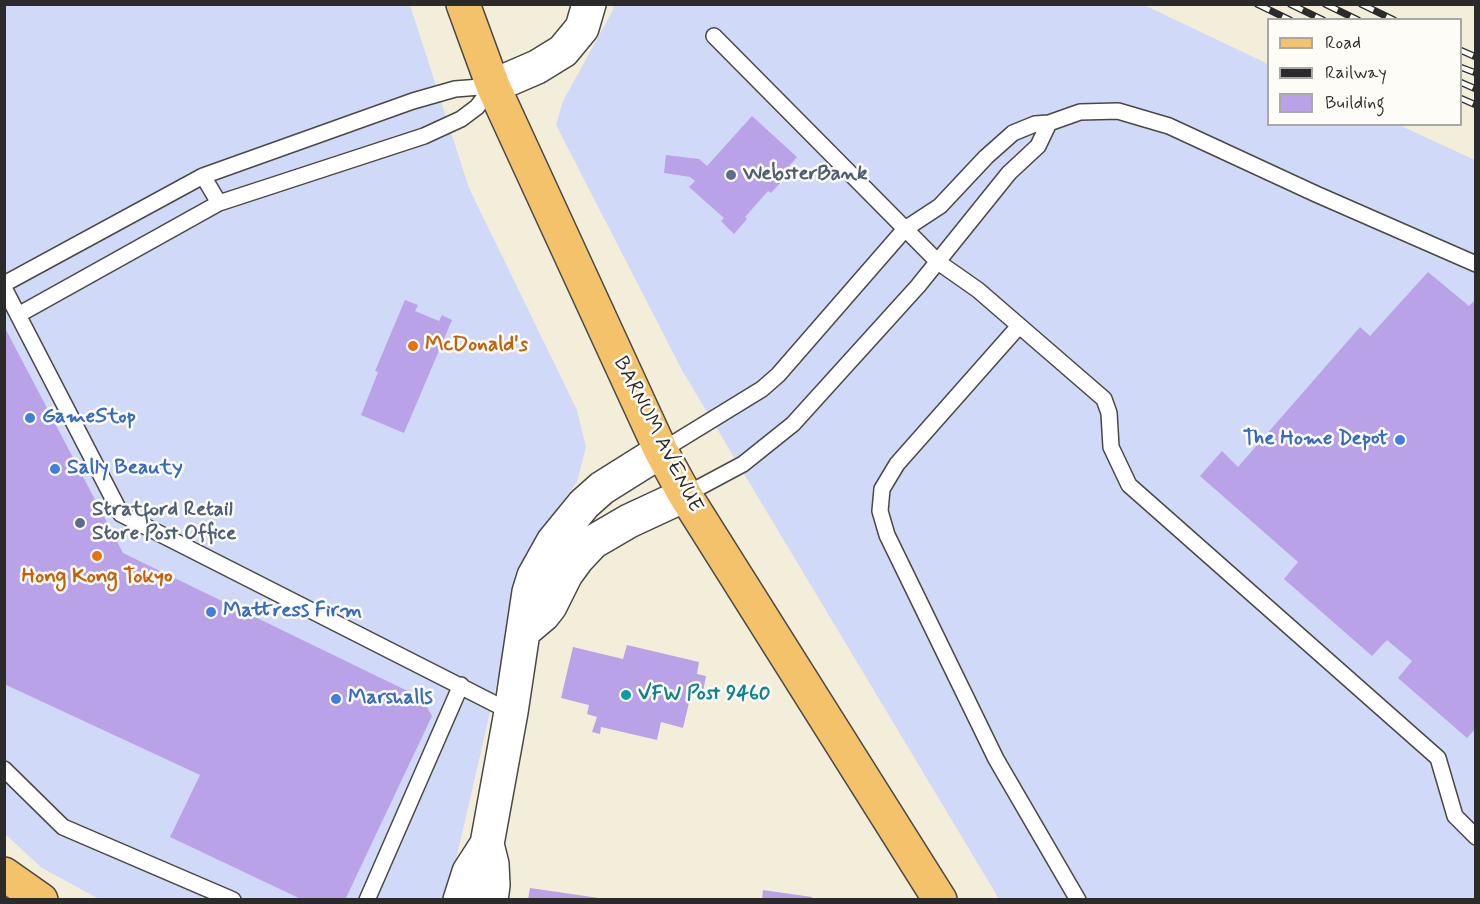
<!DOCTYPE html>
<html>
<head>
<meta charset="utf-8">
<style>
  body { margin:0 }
  #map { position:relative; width:1480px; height:904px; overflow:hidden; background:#f3eed9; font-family:Mynerve,sans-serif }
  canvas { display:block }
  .frame { position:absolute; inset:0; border:6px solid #2b2b2b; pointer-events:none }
  .legend { position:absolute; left:1267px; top:18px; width:195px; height:108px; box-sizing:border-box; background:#fdfcf7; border:2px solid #a9a8a5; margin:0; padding:8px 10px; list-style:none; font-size:18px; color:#2b2b2b }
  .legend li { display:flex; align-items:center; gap:12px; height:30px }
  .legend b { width:30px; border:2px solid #a9a8a5 }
</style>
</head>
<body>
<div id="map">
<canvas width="1480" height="904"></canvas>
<div class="frame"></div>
<ul class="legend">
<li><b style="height:8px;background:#f3c26a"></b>Road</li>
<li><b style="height:8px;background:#2b2b2b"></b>Railway</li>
<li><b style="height:16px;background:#baa2e9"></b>Building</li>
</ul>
</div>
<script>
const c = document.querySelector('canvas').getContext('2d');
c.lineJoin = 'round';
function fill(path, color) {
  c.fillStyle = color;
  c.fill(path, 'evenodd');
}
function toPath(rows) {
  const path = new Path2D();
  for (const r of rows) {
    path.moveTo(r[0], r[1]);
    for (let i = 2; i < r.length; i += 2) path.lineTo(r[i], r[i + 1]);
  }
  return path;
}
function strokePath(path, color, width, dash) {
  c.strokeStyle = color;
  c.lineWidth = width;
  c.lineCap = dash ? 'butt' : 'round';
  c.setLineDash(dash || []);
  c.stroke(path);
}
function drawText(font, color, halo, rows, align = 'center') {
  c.font = font + ' Mynerve,sans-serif';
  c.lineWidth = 5;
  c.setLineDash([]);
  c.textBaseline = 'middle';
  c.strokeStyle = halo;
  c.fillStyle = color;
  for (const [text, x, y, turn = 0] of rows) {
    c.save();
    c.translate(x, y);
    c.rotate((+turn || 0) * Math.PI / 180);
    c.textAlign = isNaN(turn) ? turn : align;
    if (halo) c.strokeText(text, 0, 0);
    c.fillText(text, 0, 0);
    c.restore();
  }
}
const built = toPath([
  [1142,4,1268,64,1268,124,1399,125,1475,160,1475,899,999,899,683,372,556,125,563,101,613,10,614,5],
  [4,5,410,5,469,188,577,410,586,447,577,482,535,540,503,656,447,899,99,899,42,868,5,834]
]);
const building = toPath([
  [752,116,797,157,778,179,781,182,771,193,768,191,745,217,747,219,734,234,721,221,724,218,689,187,695,181,690,177,664,173,666,155,699,159,707,166],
  [1428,272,1469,306,1476,299,1476,728,1467,738,1398,678,1412,661,1387,640,1372,656,1284,579,1298,562,1200,476,1222,451,1238,467,1360,327,1370,336],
  [405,300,418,305,415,311,439,321,442,315,452,320,404,433,361,415,378,372,375,371],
  [4,326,123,553,422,698,432,716,345,900,303,900,170,837,200,775,4,684],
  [627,645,699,662,697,674,706,676,703,692,692,690,683,728,661,722,657,740,601,727,600,734,592,732,597,717,587,714,589,705,561,698,573,647,623,659],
  [530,888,599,898,599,900,528,900],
  [763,890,812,897,812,900,762,900]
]);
const service = toPath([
  [714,36,938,262,978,290,1104,399,1109,413,1111,447,1129,485,1438,758,1455,816,1476,837],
  [203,176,219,203],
  [4,284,203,176,413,101,455,89,493,86],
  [4,288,121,514,511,712],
  [18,315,219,203,424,136,461,119,477,107,493,86],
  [1019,326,897,464,882,489,880,511,887,535,996,759,1078,900],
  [661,451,762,389,778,375,905,229,940,206,986,157,1013,133,1035,124,1049,123,1080,112,1118,111,1169,126,1316,194,1476,264],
  [685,495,743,464,793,424,918,286,1009,173,1038,146,1049,123],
  [4,769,63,827,233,900],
  [367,900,461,685]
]);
const tertiary = toPath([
  [493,86,537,67,563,51,582,28,589,4],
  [524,631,543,615,550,606,566,574,577,559,593,542,629,521,685,495],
  [460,900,469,872,487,844],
  [491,900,493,885,492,864,487,844,511,712,529,592,534,576,553,542,584,504,602,488,661,451]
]);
const primary = toPath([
  [463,4,493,86,661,451,685,495,940,900]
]);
const motorway = toPath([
  [4,874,41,900]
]);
const rail = toPath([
  [1257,4,1290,20],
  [1290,4,1323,20],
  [1325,4,1358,20],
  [1361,4,1394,20],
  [1460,50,1476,57],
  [1460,67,1476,73],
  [1460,82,1476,89],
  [1460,98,1476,105]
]);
const markers = [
  [731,175,6,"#5c6f8a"],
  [413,346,6,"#e8710a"],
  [30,418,6,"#3f7fe0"],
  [1400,440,6,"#3f7fe0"],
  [55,469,6,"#3f7fe0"],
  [80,523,6,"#5c6f8a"],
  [97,556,6,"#e8710a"],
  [211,612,6,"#3f7fe0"],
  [626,695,6,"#0f9aa8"],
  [336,699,6,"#3f7fe0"]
];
const serviceNames = [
  ["WebsterBank",743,175],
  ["Stratford Retail",92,511],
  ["Store Post Office",92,535]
];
const foodNames = [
  ["McDonald's",425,346],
  ["Hong Kong Tokyo",97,578,"center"]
];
const shopNames = [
  ["GameStop",42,418],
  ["The Home Depot",1388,440,"right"],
  ["Sally Beauty",67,469],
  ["Mattress Firm",223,612],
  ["Marshalls",348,699]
];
const streetNames = [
  ["BARNUM AVENUE",657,435,63]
];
const cultureNames = [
  ["VFW Post 9460",638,695]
];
fill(built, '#d1d9f9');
fill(building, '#baa2e9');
strokePath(service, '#494845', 18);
strokePath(tertiary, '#494845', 36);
strokePath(primary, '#494845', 36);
strokePath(motorway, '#494845', 36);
strokePath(service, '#fff', 15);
strokePath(tertiary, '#fff', 33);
strokePath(primary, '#f3c26a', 33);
strokePath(motorway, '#f3c26a', 33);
strokePath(rail, '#2b2b2b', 7);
strokePath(rail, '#fdfcf7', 4.5, [14]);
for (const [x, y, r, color] of markers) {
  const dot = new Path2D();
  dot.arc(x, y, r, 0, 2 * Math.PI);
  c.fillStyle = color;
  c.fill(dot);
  strokePath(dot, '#fdfcf7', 2);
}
drawText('bold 21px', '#4e5e75', '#fdfcf7', serviceNames, 'left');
drawText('bold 21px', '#c56008', '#fdfcf7', foodNames, 'left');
drawText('bold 21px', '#366cbe', '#fdfcf7', shopNames, 'left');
drawText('21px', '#2b2b2b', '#fdfcf7', streetNames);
drawText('bold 21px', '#0d838f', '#fdfcf7', cultureNames, 'left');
</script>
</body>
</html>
